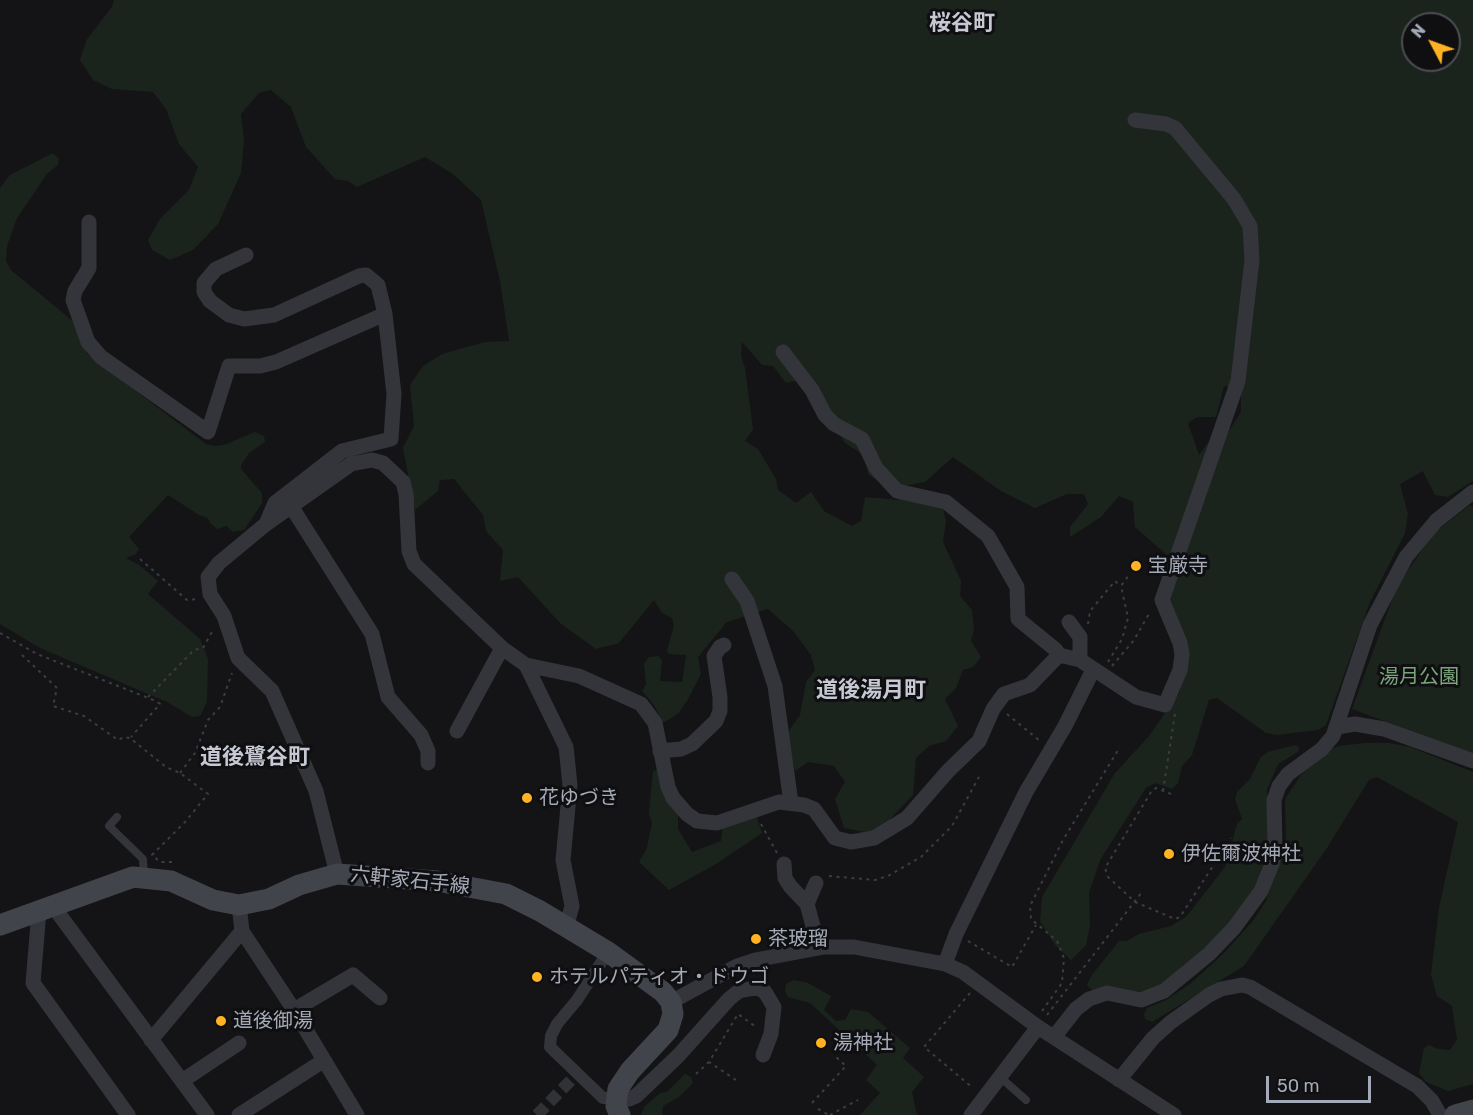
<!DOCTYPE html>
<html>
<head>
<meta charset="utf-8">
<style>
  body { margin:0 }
  #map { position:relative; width:1473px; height:1115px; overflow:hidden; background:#141416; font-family:Rubik,sans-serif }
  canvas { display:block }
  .north { position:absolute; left:1401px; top:12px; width:60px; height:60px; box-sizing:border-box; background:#0f0f11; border:2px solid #4b4d53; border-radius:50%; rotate:311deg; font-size:16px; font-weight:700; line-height:24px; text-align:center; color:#a4aab7 }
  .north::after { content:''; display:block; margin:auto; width:21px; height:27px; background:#ffb322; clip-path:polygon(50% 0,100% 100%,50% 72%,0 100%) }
  .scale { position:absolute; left:1266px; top:1076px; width:105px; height:27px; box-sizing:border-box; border:3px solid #a4aab7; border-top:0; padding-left:8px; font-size:18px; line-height:21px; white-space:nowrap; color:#a4aab7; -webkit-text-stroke:4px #0f0f11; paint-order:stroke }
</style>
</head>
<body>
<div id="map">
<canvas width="1473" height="1115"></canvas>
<div class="north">N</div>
<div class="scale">50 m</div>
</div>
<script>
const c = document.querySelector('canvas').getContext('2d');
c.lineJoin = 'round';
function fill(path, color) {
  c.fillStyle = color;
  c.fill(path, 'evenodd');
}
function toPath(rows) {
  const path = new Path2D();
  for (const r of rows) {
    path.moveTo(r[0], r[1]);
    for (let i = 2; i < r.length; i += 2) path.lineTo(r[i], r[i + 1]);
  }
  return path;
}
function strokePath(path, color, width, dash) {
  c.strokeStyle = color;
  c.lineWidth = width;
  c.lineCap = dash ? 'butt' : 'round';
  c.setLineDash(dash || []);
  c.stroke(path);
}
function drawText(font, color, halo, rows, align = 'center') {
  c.font = font + ' Rubik,"Noto Sans JP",sans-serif';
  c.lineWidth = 6;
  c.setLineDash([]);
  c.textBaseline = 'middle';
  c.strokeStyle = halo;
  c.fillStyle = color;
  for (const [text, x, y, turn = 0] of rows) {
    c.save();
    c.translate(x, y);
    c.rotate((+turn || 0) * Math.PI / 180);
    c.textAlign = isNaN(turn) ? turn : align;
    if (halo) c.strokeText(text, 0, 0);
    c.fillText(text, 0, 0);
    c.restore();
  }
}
const green = toPath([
  [114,0,1473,0,1473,481,1448,497,1435,495,1423,471,1400,484,1408,514,1405,533,1370,602,1326,725,1318,730,1277,735,1266,733,1217,698,1209,700,1192,755,1182,766,1178,783,1172,789,1155,783,1146,788,1100,860,1089,893,1090,925,1086,945,1071,960,1055,945,1040,921,1042,897,1115,773,1149,736,1179,693,1185,672,1166,597,1175,562,1135,527,1133,502,1119,496,1101,517,1070,537,1070,527,1088,504,1084,494,1067,494,1035,508,1001,491,953,457,925,482,889,489,868,474,864,455,845,443,821,402,799,380,786,383,773,366,762,365,742,342,741,355,745,368,753,429,745,441,758,449,776,479,778,490,796,503,811,492,824,511,852,526,861,521,865,497,898,500,912,490,940,495,946,521,943,542,961,581,960,596,972,610,974,630,971,641,981,657,973,667,963,670,956,688,945,699,958,726,946,741,929,746,916,758,913,795,876,834,844,828,835,799,845,782,834,766,808,762,795,771,787,733,800,715,806,682,815,670,811,655,793,631,768,609,727,622,698,657,701,674,688,699,679,713,663,723,654,705,642,691,646,685,644,664,649,657,658,656,662,660,660,681,682,682,686,655,669,654,667,650,674,626,672,618,662,613,654,600,619,643,596,649,560,623,518,577,500,581,503,550,486,531,483,515,454,479,440,480,438,491,415,510,403,448,414,426,410,385,423,366,442,354,485,342,509,341,500,281,481,200,453,174,425,157,357,187,348,181,335,179,306,147,291,107,271,90,259,93,241,114,244,141,241,173,218,224,193,250,170,260,152,250,148,240,160,219,189,190,198,167,179,144,166,109,153,92,112,89,93,80,80,60,87,39,112,7],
  [1413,24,1449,24,1449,60,1413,60],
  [1224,386,1241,388,1241,412,1227,434,1207,444,1199,455,1188,423,1197,417,1216,417],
  [53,153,59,159,58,165,47,174,17,218,7,246,6,261,11,270,74,322,87,354,206,444,214,446,224,445,255,432,264,436,265,442,249,453,241,465,241,469,262,493,262,503,244,530,233,532,227,526,217,529,210,523,208,518,199,515,168,495,129,537,139,549,136,554,126,558,139,565,158,581,148,594,200,639,208,659,207,702,200,716,192,717,167,702,40,648,0,624,0,188,10,175],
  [1470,505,1473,507,1473,754,1352,709,1397,586,1434,533],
  [1365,743,1389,743,1410,747,1473,772,1473,1084,1448,1091,1426,1082,1419,1073,1424,1048,1429,1045,1438,1049,1450,1050,1457,1040,1452,1006,1437,996,1431,975,1439,908,1458,822,1377,777,1369,780,1327,848,1244,966,1152,1022,1145,1019,1144,1014,1147,1008,1166,1000,1190,984,1223,954,1253,921,1266,901,1286,838,1285,799,1301,775,1324,752,1339,746],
  [1295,745,1299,747,1298,752,1278,764,1267,790,1267,846,1263,859,1264,871,1257,889,1229,929,1159,987,1146,992,1093,991,1087,985,1092,975,1119,941,1127,941,1139,934,1171,926,1186,917,1225,867,1237,824,1242,819,1235,799,1237,792,1250,779,1261,757,1268,752],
  [658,770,668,802,678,815,678,829,692,852,721,841,723,824,756,815,762,833,716,864,669,890,639,862,647,848,652,823,649,814,653,771],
  [794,980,808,983,831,996,824,1010,836,1021,845,1020,851,1009,868,1012,910,1048,903,1058,924,1077,912,1092,917,1115,860,1115,880,1093,866,1080,877,1065,810,1003,788,997,785,991,786,984],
  [685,1074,691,1077,693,1083,679,1097,663,1106,662,1115,641,1115,644,1107,660,1093,667,1092]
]);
const pedestrianTunnel = toPath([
  [537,1115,577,1074]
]);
const path = toPath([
  [140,559,187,600,197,599],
  [1088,624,1090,611,1115,581,1121,586],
  [0,633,37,654,156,701,160,704,131,737],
  [22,655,57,688,53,706,84,716,118,740,124,737,130,738,166,767,180,773,208,794,185,822,152,855,160,862,172,862],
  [1108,662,1122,639,1128,618,1121,586,1129,575],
  [1112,666,1134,640,1150,612],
  [148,697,194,650,203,648,213,630],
  [1007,714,1040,741],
  [180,773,195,753,208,720,220,707,232,673],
  [1163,791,1175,714],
  [1171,794,1156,788,1151,792,1105,868,1108,877,1135,902,1175,919,1180,917,1231,838],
  [761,824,777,853],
  [829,876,875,880,888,876,921,857,952,826,979,777],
  [968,941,1012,967,1036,925],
  [970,993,924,1047,973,1088],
  [1042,1011,1062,983,1064,958,1057,941,1031,919,1030,906,1063,840,1120,747],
  [1047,1015,1142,892],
  [696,1074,709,1062],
  [736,1080,709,1062,738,1014,756,1027],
  [812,1103,846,1066,836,1057],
  [818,1109,829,1115],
  [830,1115,858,1100]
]);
const service = toPath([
  [117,817,109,826,143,859,144,876],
  [1000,1077,1026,1100]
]);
const pedestrian = toPath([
  [608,952,577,1000,557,1024,551,1036,550,1047,603,1098,616,1098]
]);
const minor = toPath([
  [89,222,89,268,75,291,73,300,88,342,101,357,208,432,229,366,260,366,276,362,385,314,394,394,391,439,342,451,275,503,266,524,219,563,208,577,210,594,224,616,238,658,272,691,316,791,337,874],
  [246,255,216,269,204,283,204,292,210,301,229,315,244,319,274,315,359,276,366,275,378,285,385,314],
  [291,506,372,634,388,697,421,735,428,751,428,763],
  [266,524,351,464,372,460,383,463,403,482,406,494,409,551,414,564,502,648,526,665,579,676,641,704,655,723,668,787,673,798,687,814,697,821,717,823,779,802,804,805,814,809,835,838,851,842,874,838,907,818,948,771,979,741,993,709,1004,694,1030,685,1059,655,1056,650,1018,619,1017,587,988,536,946,502,897,491,876,468,862,439,834,424,825,415,812,390,783,352],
  [732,579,747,601,775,686,791,803],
  [1069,622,1080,637,1080,660],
  [1059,655,1080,660,1136,697,1165,705,1180,670,1182,654,1180,643,1162,600,1238,381,1252,260,1250,226,1234,199,1175,128,1166,124,1135,120],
  [526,665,566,747,570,785,563,860,572,906,566,928],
  [1337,727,1355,724,1384,729,1473,761],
  [457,731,502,648],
  [660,751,681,749,692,744,716,721,720,711,720,697,714,656,720,647,724,645],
  [784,864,785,878,790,886,807,904,819,948],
  [807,904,816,883],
  [239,905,242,931,294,1010,357,1115],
  [53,906,207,1115],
  [39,911,33,983,128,1115],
  [945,964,956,934,1026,792,1065,726,1093,670],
  [671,1002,737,966,755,960,824,947,854,947,945,964,963,972,1038,1027,1174,1115],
  [294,1010,353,975,380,998],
  [1054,1037,1076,1009,1089,999,1107,993,1141,1000,1164,991,1209,954,1234,928,1261,891,1272,864,1275,850,1274,800,1279,786,1288,774,1322,749,1333,736,1370,625,1406,557,1436,521,1473,492],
  [151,1040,242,931],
  [1119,1080,1153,1038,1171,1022,1209,995,1221,989,1242,985,1250,987,1417,1086,1432,1101,1440,1115],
  [182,1081,239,1043],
  [616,1098,629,1099,636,1096,678,1056,729,999,739,991,749,989,758,988,765,992,774,1007,771,1034,763,1055],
  [239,1115,323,1061],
  [971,1115,1038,1027]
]);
const secondary = toPath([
  [0,925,133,877,171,881,213,900,239,905,269,899,299,885,337,874,437,881,506,894,540,911,608,952,663,992,671,1002,673,1014,668,1030,630,1071,618,1089,616,1106,620,1115],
  [1455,1115,1473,1110]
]);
const markers = [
  [1136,566,6,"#ffb322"],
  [527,798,6,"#ffb322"],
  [1169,854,6,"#ffb322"],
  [756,939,6,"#ffb322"],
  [537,977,6,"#ffb322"],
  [221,1021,6,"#ffb322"],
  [821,1043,6,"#ffb322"]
];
const poiNames = [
  ["宝厳寺",1148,566],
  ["花ゆづき",539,798],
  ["伊佐爾波神社",1181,854],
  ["茶玻瑠",768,939],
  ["ホテルパティオ・ドウゴ",549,977],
  ["道後御湯",233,1021],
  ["湯神社",833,1043]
];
const parkNames = [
  ["湯月公園",1419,677]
];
const streetNames = [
  ["六軒家石手線",410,881,6]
];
const quarterNames = [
  ["桜谷町",962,24],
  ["道後湯月町",871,691],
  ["道後鷺谷町",255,758]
];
fill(green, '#1b241c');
strokePath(pedestrianTunnel, '#313236', 12, [12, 6]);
strokePath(path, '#3a3d42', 2, [3, 4.5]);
strokePath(service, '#34353b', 8);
strokePath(pedestrian, '#34353b', 12);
strokePath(minor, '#34353b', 15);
strokePath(secondary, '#42444b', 21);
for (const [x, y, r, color] of markers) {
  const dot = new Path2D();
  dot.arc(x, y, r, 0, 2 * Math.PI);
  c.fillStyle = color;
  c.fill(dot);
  strokePath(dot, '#0f0f11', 2);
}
drawText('20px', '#a4aab7', '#0f0f11', poiNames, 'left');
drawText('20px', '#7aa47c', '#0f0f11', parkNames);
drawText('20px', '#a4aab7', '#0f0f11', streetNames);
drawText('bold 22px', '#c6c9d3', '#0f0f11', quarterNames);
</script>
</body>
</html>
